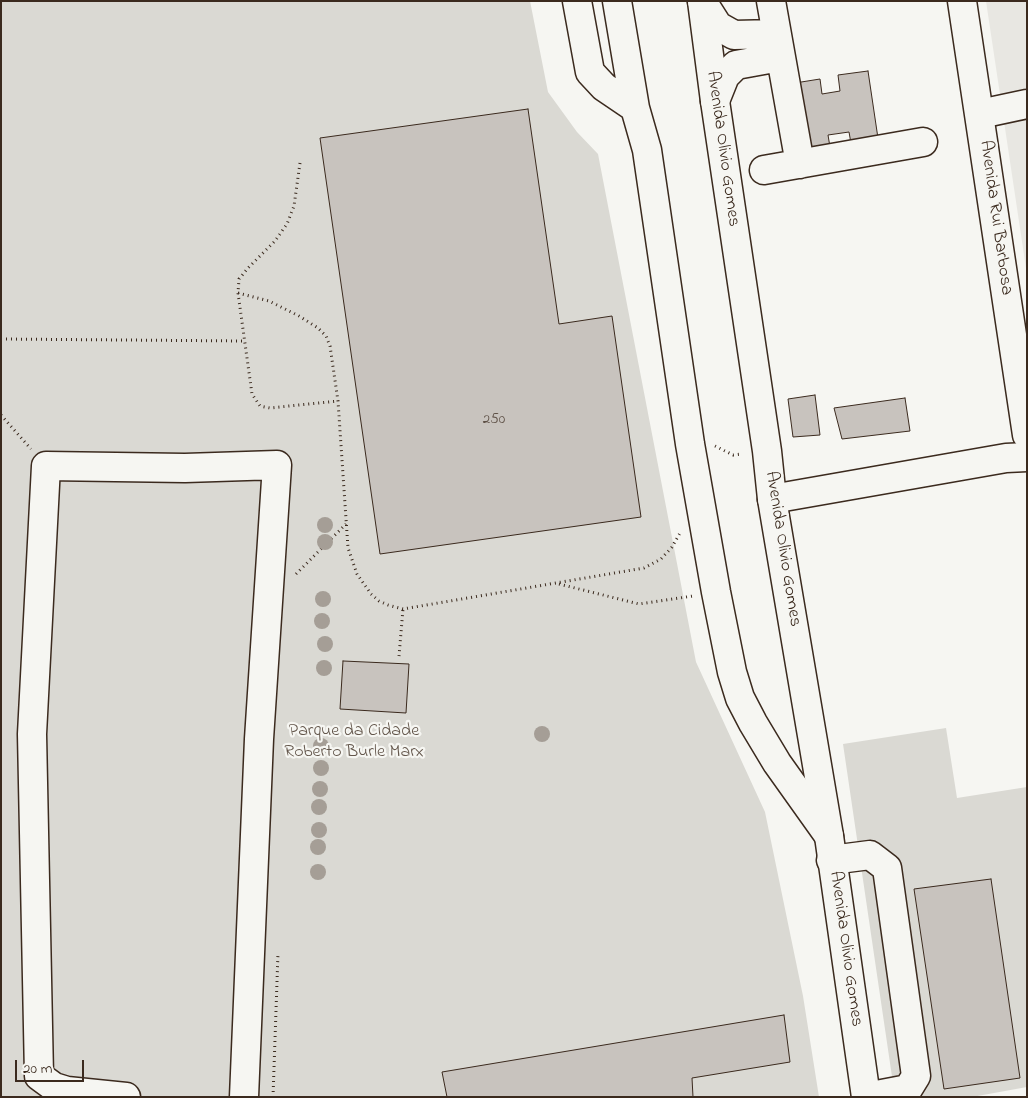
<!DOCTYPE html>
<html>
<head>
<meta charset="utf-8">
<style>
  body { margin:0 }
  #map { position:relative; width:1028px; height:1098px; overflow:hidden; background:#f6f6f2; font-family:"Indie Flower",sans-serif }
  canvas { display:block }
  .frame { position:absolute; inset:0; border:2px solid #3b2a1e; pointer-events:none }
  .scale { position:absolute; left:15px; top:1060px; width:69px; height:22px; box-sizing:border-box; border:2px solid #3b2a1e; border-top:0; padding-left:6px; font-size:15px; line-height:18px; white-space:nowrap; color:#3b2a1e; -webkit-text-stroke:4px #f6f6f2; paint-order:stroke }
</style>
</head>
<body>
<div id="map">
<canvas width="1028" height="1098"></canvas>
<div class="frame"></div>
<div class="scale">20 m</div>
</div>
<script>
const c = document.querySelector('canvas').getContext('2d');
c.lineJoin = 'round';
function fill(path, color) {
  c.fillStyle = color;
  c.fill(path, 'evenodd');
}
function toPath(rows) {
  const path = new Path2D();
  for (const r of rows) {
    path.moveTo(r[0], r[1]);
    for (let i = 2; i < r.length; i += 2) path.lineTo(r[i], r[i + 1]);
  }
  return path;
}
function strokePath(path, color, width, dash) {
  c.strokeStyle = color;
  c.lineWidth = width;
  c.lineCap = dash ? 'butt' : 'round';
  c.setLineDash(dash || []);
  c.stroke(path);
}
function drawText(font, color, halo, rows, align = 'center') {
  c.font = font + ' "Indie Flower",sans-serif';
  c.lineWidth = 4.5;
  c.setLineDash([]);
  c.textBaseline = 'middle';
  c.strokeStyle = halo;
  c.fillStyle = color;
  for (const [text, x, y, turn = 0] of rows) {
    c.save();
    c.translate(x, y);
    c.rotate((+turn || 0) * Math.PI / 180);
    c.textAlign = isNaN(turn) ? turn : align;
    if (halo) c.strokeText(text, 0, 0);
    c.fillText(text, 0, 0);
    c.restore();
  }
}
const built = toPath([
  [986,1,1027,1,1027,275,1002,108]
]);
const green = toPath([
  [1,1,530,1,548,92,577,132,598,154,696,662,765,812,803,996,819,1097,1,1097],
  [946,728,957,798,1027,787,1027,1087,972,1097,895,1097,843,744]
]);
const building = toPath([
  [868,71,879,145,852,149,849,132,828,135,831,153,806,157,795,83,820,79,822,94,840,91,838,75,868,71],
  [528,109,559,324,612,316,641,517,380,554,320,138,528,109],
  [815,395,820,435,793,437,788,399,815,395],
  [905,398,910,431,842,439,834,408,905,398],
  [343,661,409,664,406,713,340,709,343,661],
  [991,879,1020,1078,944,1089,914,889,991,879],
  [784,1015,790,1062,692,1078,693,1097,447,1097,442,1072,784,1015]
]);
const path = toPath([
  [300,163,294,206,287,224,275,241,248,268,239,279,238,293,252,394,260,406,270,408,338,401],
  [238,293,269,301,299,316,318,328,326,336,330,346,338,401,348,548,357,574,371,594,379,601,388,605,403,609,644,568,661,559,672,547,680,533],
  [1,339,244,341],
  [1,415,31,449],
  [715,446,733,455,742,454],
  [296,574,346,524],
  [559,584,639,604,693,596],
  [399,656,403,609],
  [273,1097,278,953]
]);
const minor = toPath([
  [577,1,590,72,604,87,635,108,647,150,690,444,716,592,732,672,740,698,753,723,777,763,829,836],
  [617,1,635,108],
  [702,1,718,26,734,35,776,34],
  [771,1,800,164],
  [715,101,725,76,736,65,780,57],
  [980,114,1027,104],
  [764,170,923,142],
  [772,499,1006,458,1027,457],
  [831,860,870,855,887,868,916,1076,908,1089,866,1097],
  [126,1097,67,1091,54,1087,39,1076,32,734,46,466,185,468,277,465,259,739,244,1097]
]);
const major = toPath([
  [702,1,715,101,767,451,772,499,829,836,866,1097],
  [962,1,1027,435]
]);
const trees = [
  [325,525],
  [325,542],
  [323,599],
  [322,621],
  [325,644],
  [324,668],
  [542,734],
  [321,746],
  [321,768],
  [320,789],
  [319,807],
  [319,830],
  [318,847],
  [318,872]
];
const numberNames = [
  ["250",494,421]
];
const streetNames = [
  ["Avenida Olivio Gomes",722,149,82],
  ["Avenida Rui Barbosa",995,218,82],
  ["Avenida Olivio Gomes",782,549,81],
  ["Avenida Olivio Gomes",845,949,82]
];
const parkNames = [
  ["Parque da Cidade",354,732],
  ["Roberto Burle Marx",354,753]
];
fill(built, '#e8e7e2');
fill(green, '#dad9d3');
fill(building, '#c8c3be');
strokePath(building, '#3b2a1e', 1);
strokePath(minor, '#3b2a1e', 31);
strokePath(major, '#3b2a1e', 31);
strokePath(path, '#3b2a1e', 3, [1, 4]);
strokePath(minor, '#f6f6f2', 28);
strokePath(major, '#f6f6f2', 28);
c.fillStyle = '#a59e96';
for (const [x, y] of trees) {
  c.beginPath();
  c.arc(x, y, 8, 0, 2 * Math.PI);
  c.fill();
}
drawText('15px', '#5e5046', null, numberNames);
drawText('18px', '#3b2a1e', '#f6f6f2', streetNames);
drawText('18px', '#63564b', '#f6f6f2', parkNames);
</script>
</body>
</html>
